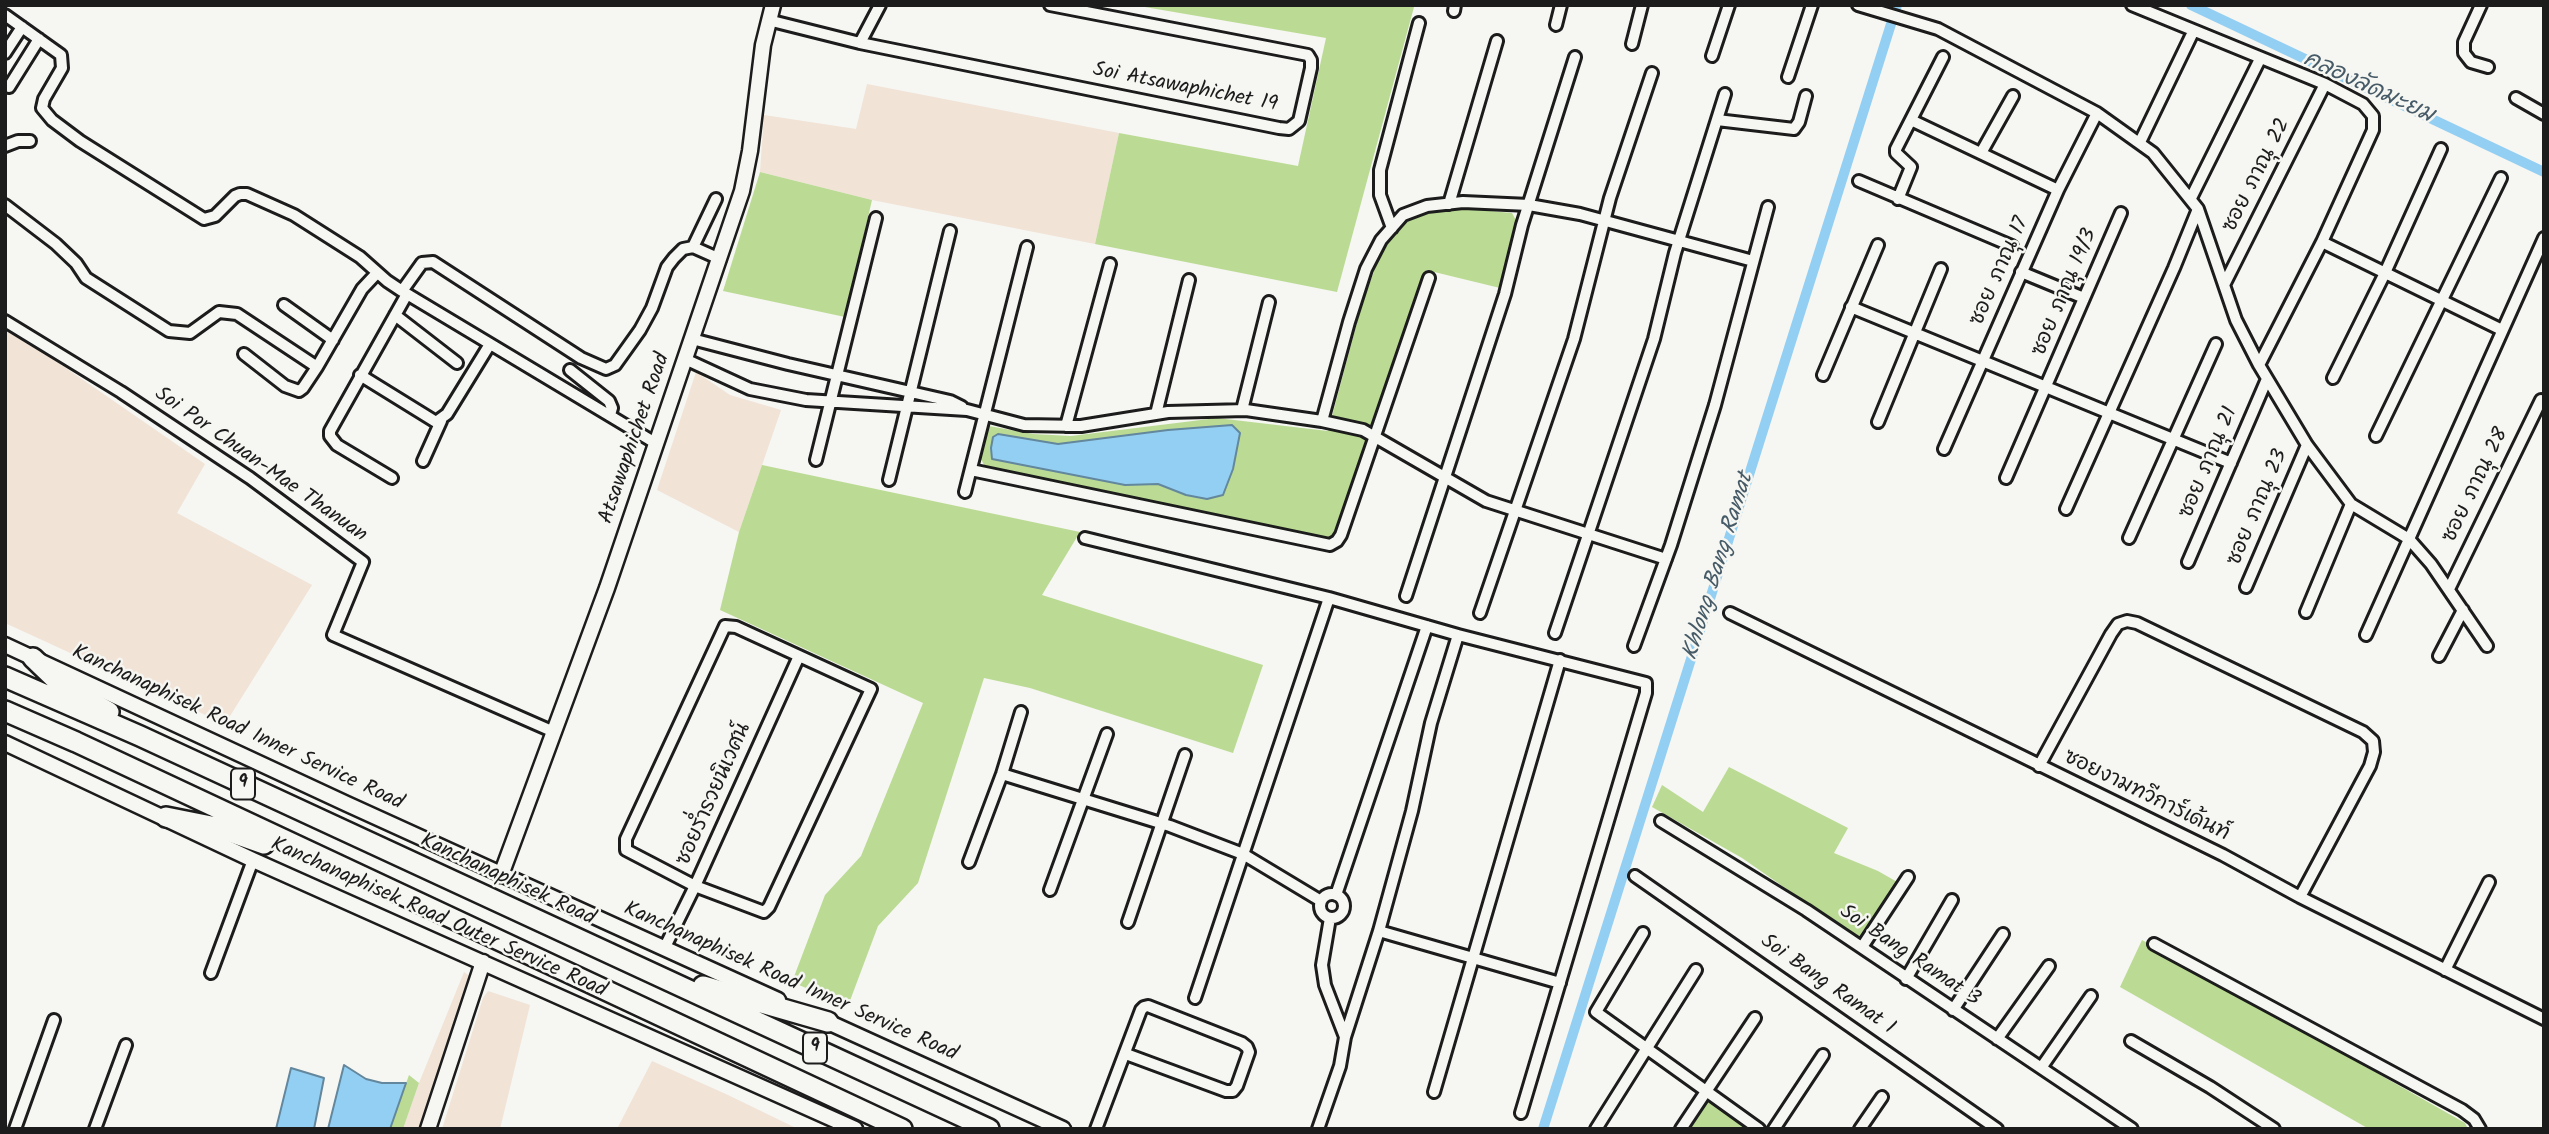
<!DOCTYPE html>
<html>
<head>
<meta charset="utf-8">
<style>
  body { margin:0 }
  #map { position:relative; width:2549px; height:1134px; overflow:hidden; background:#f6f6f2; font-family:Kalam,sans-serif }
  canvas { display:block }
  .frame { position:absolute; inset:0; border:7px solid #1c1c1c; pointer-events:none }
</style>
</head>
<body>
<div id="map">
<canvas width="2549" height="1134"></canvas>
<div class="frame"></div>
</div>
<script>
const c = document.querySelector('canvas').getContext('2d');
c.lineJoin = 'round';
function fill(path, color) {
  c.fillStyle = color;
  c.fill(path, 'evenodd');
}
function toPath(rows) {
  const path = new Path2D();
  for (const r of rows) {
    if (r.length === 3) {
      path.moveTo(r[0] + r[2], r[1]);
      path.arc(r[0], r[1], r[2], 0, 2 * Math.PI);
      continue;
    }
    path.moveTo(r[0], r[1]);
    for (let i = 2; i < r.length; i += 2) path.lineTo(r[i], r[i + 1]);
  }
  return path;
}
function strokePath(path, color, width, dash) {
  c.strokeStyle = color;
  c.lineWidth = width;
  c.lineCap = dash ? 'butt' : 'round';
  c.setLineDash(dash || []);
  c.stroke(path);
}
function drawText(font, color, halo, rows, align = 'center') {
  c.font = font + ' Kalam,"Playpen Sans Thai",sans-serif';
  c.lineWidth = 5;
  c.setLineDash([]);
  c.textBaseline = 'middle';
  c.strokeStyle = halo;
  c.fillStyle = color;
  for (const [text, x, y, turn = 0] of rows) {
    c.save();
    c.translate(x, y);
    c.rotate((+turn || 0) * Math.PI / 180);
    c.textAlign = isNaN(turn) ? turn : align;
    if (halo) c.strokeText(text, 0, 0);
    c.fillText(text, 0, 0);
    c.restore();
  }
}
const built = toPath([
  [867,84,1119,133,1095,244,872,200,760,172,764,115,856,129],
  [5,326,205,464,177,513,312,585,225,724,5,623],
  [696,372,730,395,781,410,739,532,657,490],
  [464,972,474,979,423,1129,403,1129,419,1083],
  [488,991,530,1005,500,1129,442,1129,483,998],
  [652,1061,728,1095,798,1129,617,1129]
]);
const green = toPath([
  [1133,5,1406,5,1414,7,1337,292,1095,244,1119,133,1298,166,1326,38],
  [760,172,872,200,845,317,723,291],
  [1457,208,1512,213,1518,224,1500,288,1426,270,1332,539,1323,540,985,467,981,459,989,426,1033,434,1071,436,1217,418,1328,431,1362,304,1385,241,1408,218],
  [762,465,1080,532,1042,595,1263,665,1233,753,1030,688,984,678,918,883,878,926,848,1006,792,982,825,895,861,856,923,703,720,610,739,532],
  [1729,767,1848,828,1834,853,1878,871,1899,883,1860,940,1742,858,1652,807,1662,785,1703,812],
  [2142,940,2465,1123,2468,1129,2369,1129,2120,987],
  [409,1075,419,1083,403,1129,390,1129],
  [1708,1098,1756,1129,1690,1129]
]);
const water = toPath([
  [1232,425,1240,433,1233,469,1223,495,1207,499,1186,495,1158,484,1125,485,992,459,991,448,993,437,998,434,1058,444,1168,430,1232,425],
  [344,1065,366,1079,382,1083,406,1083,390,1129,328,1129,344,1065],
  [291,1068,324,1078,314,1129,276,1129,291,1068]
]);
const canal = toPath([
  [2191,5,2544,172],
  [1543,1129,1897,5]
]);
const street = toPath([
  [1858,5,1938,29,2097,113,2153,153,2198,209,2236,320,2259,365,2307,445,2351,504,2409,539,2431,564,2487,646],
  [2132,5,2325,84,2363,104,2373,116,2373,130,2322,242,2259,365],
  [2481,5,2464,42,2464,53,2471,62,2488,67],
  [1454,11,1455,5],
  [5,15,61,55,62,68,44,99,42,108,52,120,80,141,204,219,215,216,235,196,240,194,247,194,294,215,360,257,387,281,402,291,657,444],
  [768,20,860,43,1279,128,1289,129,1299,121,1311,68,1311,60,1308,55,1050,5],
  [1556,25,1561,5],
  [860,43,880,5],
  [1632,44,1642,5],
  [5,53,22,27],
  [1712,56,1729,5],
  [1788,77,1812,5],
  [9,87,39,39],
  [2516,98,2544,114],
  [1717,120,1794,129,1799,122,1806,96],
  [1911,120,2058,190],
  [2140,142,2193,32],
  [5,146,18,141,30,141],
  [1981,153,2013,96],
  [1859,181,2012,246],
  [2191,198,2260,59],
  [1898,199,1911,167,1896,153,1896,149,1943,57],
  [1449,204,1497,41],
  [5,205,56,244,76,263,86,278,169,331,190,333,219,312,237,314,317,367],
  [1392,228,1380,195,1380,170,1419,23],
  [2322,242,2502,330],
  [693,247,716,199],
  [2021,272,2084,298],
  [2224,285,2325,84],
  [402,291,422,263,433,262,581,358,606,369,615,365,640,330,652,308,667,267,674,258,683,249,693,247,720,259],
  [284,305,333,340],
  [1851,307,2231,463],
  [395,315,457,363],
  [5,321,121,392,250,478,363,562,333,635,554,732],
  [692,339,788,364,950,401,962,407],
  [244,354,285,386,299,391,303,388,317,367,362,289,377,273],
  [685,359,750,389,806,400,967,410,1024,425,1081,426,1168,412,1246,410,1322,421,1363,430,1486,501,1666,559],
  [570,370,609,401,612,408,610,415],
  [360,375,436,422,447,414,490,344],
  [1823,375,1878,245],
  [2333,378,2384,275,2441,149],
  [1242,410,1269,302],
  [1156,414,1189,280],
  [1322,421,1349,322,1366,269,1381,240,1403,215,1427,206,1463,202,1529,205,1580,214,1753,261],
  [1878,422,1941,269],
  [1066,426,1110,264],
  [2376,436,2501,178],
  [1944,449,2058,190,2097,113],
  [816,460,876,218],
  [423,461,441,421],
  [971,470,1330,545,1337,541,1341,535,1429,278],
  [392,478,337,445,330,436,330,431,407,294],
  [2006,478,2121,213],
  [889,480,950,231],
  [965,492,1027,247],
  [2066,509,2174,268,2198,209],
  [1085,538,1329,598,1458,635,1646,683,1646,693,1521,1113],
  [2129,538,2216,344],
  [2188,562,2267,379],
  [2246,587,2307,445],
  [2449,589,2541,400],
  [1406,596,1505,294,1522,225,1575,57],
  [2306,612,2351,504],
  [1480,613,1574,339,1610,198,1652,73],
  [1730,613,2223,855,2300,897,2544,1019],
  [725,626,736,627,871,689,769,907,764,912,695,886,626,850,626,839,725,626],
  [1555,633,1654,339,1675,253,1725,94],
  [2366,635,2544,238],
  [1634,646,1671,545,1715,405,1768,207],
  [2439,656,2463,610],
  [2039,766,2111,634,2118,624,2127,621,2137,623,2363,732,2373,741,2374,752,2370,766,2300,897],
  [1002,774,1170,826,1243,854,1321,901],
  [1661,821,1806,910,2132,1129],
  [969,862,1002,774,1021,712],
  [1635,876,1997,1129],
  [1050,890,1107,734],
  [1332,906,12],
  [1336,895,1427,626],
  [1128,922,1185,755],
  [1379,931,1560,983],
  [1643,933,1596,1012,1759,1129],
  [2154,944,2462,1110,2474,1119,2480,1129],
  [1862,947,1908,877],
  [664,949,695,886,799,656],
  [2445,970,2489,882],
  [211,973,253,860],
  [1906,979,1952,900],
  [1195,998,1329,598],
  [1953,1010,2003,934],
  [1345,1037,1379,931,1412,811,1431,723,1458,635],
  [1997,1039,2049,966],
  [2131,1041,2210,1087,2274,1129],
  [2041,1068,2091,996],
  [1434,1092,1560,660],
  [15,1129,54,1020],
  [95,1129,126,1045],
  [1096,1129,1141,1010,1144,1007,1148,1006,1242,1043,1247,1047,1249,1052,1237,1086,1233,1091,1226,1091,1126,1054],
  [1318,1129,1340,1066,1345,1037,1325,985,1322,965,1330,918],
  [1596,1129,1696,970],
  [1681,1129,1755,1018],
  [1774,1129,1823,1055],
  [1860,1129,1882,1097]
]);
const secondary = toPath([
  [5,645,347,804,778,1000],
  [5,743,253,860,855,1129],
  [501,875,607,588,742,191,750,151,763,45,773,5],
  [819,1018,1063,1129],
  [428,1129,483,962]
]);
const highway = toPath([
  [33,658,59,683,109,712],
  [5,677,140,736,989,1129],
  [5,711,76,742,902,1129],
  [166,817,216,827,264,844],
  [703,986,828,1022]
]);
const shields = [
  [243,784,24],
  [815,1048,24]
];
const shieldNames = [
  ["9",243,784],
  ["9",815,1048]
];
const streetNames = [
  ["Soi Atsawaphichet 19",1185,89,11],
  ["ซอย ภาณุ 22",2258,176,-63],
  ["ซอย ภาณุ 17",2001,272,-66],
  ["ซอย ภาณุ 19/3",2066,293,-67],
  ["Atsawaphichet Road",636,439,-71],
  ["ซอย ภาณุ 21",2210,463,-67],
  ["Soi Por Chuan-Mae Thanuan",260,466,35],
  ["ซอย ภาณุ 28",2477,486,-64],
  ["ซอย ภาณุ 23",2259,508,-67],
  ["Kanchanaphisek Road Inner Service Road",237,729,25],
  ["ซอยร่ำรวยนิเวศน์",715,795,-66],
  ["ซอยงามทวีการ์เด้นท์",2146,797,26],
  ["Kanchanaphisek Road",507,881,25],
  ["Kanchanaphisek Road Outer Service Road",438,919,24],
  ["Soi Bang Ramat 3",1909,957,34],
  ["Kanchanaphisek Road Inner Service Road",790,983,24],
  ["Soi Bang Ramat 1",1827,986,35]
];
const waterNames = [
  ["คลองลัดมะยม",2368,89,25],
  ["Khlong Bang Ramat",1720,567,-73]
];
fill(built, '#f1e3d6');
fill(green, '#bbdb94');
fill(water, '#93cff3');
strokePath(water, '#63879d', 2);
strokePath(canal, '#93cff3', 10);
strokePath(street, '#1c1c1c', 16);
strokePath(secondary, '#1c1c1c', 19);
strokePath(highway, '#1c1c1c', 24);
strokePath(street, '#f6f6f2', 10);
strokePath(secondary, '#f6f6f2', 14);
strokePath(highway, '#f6f6f2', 19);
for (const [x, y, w] of shields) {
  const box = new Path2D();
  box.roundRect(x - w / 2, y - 15.5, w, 31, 5);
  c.fillStyle = '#f6f6f2';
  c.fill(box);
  strokePath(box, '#1c1c1c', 2);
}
drawText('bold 19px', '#1c1c1c', null, shieldNames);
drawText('21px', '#1c1c1c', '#f6f6f2', streetNames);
drawText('italic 23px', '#465b67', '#f6f6f2', waterNames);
</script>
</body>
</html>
